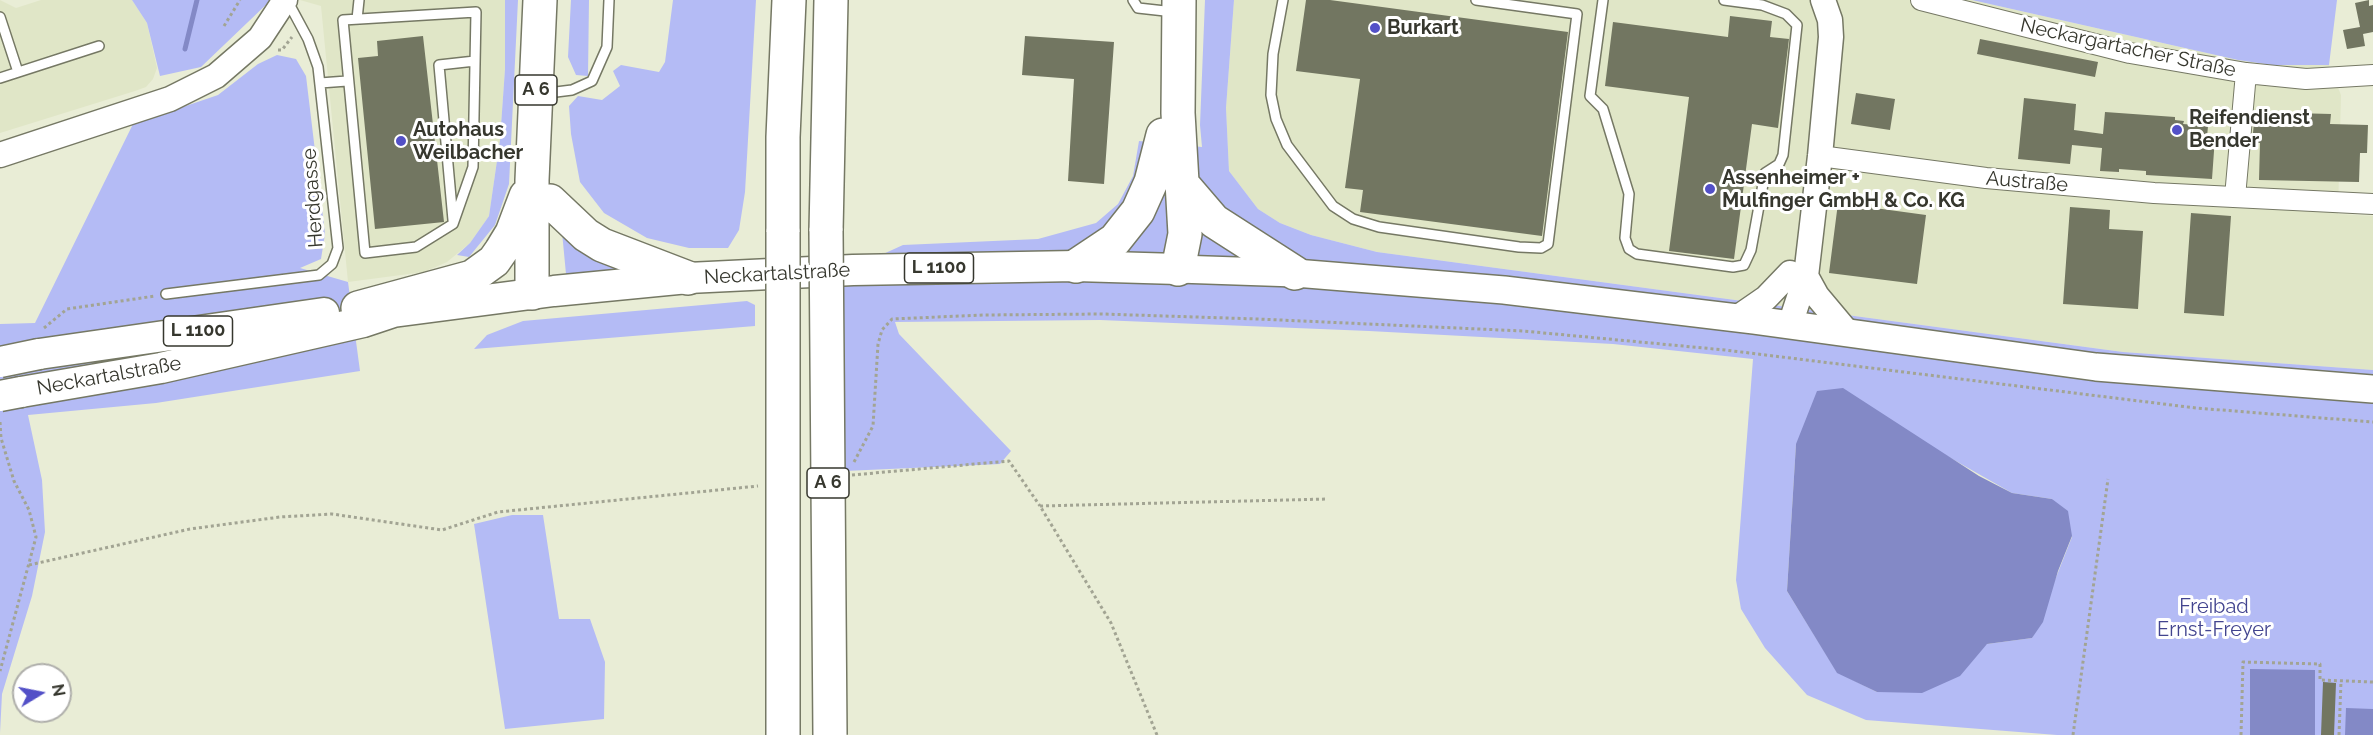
<!DOCTYPE html>
<html>
<head>
<meta charset="utf-8">
<style>
  body { margin:0 }
  #map { position:relative; width:2373px; height:735px; overflow:hidden; background:#e9edd6; font-family:Raleway,sans-serif }
  canvas { display:block }
  .north { position:absolute; left:12px; top:663px; width:60px; height:60px; box-sizing:border-box; background:#fff; border:2px solid #afafab; border-radius:50%; rotate:80deg; font-size:16px; font-weight:700; line-height:24px; text-align:center; color:#36372e }
  .north::after { content:''; display:block; margin:auto; width:21px; height:27px; background:#5350c7; clip-path:polygon(50% 0,100% 100%,50% 72%,0 100%) }
</style>
</head>
<body>
<div id="map">
<canvas width="2373" height="735"></canvas>
<div class="north">N</div>
</div>
<script>
const c = document.querySelector('canvas').getContext('2d');
c.lineJoin = 'round';
function fill(path, color) {
  c.fillStyle = color;
  c.fill(path, 'evenodd');
}
function toPath(rows) {
  const path = new Path2D();
  for (const r of rows) {
    path.moveTo(r[0], r[1]);
    for (let i = 2; i < r.length; i += 2) path.lineTo(r[i], r[i + 1]);
  }
  return path;
}
function strokePath(path, color, width, dash) {
  c.strokeStyle = color;
  c.lineWidth = width;
  c.lineCap = dash ? 'butt' : 'round';
  c.setLineDash(dash || []);
  c.stroke(path);
}
function drawText(font, color, halo, rows, align = 'center') {
  c.font = font + ' Raleway,sans-serif';
  c.lineWidth = 6;
  c.setLineDash([]);
  c.textBaseline = 'middle';
  c.strokeStyle = halo;
  c.fillStyle = color;
  for (const [text, x, y, turn = 0] of rows) {
    c.save();
    c.translate(x, y);
    c.rotate((+turn || 0) * Math.PI / 180);
    c.textAlign = isNaN(turn) ? turn : align;
    if (halo) c.strokeText(text, 0, 0);
    c.fillText(text, 0, 0);
    c.restore();
  }
}
const built = toPath([
  [0,0,16,8,41,0,132,0,147,23,157,68,153,79,146,87,135,91,0,133],
  [300,0,505,0,505,69,500,140,489,216,470,243,447,262,424,272,348,282,321,6],
  [1234,0,1972,0,2238,60,2272,65,2329,65,2341,95,2338,214,2373,216,2373,370,2123,352,1377,252,1311,235,1280,223,1258,209,1229,171,1226,108]
]);
const green = toPath([
  [132,0,271,0,201,67,160,76,147,23],
  [505,0,518,0,509,184,495,225,469,257,457,255,470,243,489,216,500,140,505,69],
  [571,0,589,0,588,76,576,75,568,57],
  [673,0,756,0,745,192,739,230,728,248,689,248,647,238,604,213,580,182,571,134,569,106,578,96,602,100,620,86,613,71,621,65,659,72,665,62],
  [1205,0,1234,0,1226,108,1229,171,1258,209,1280,223,1311,235,1377,252,2123,352,2373,370,2373,735,2057,735,1866,720,1807,695,1765,648,1741,609,1736,580,1753,359,1613,344,1369,331,1100,320,895,322,899,334,1011,451,1000,464,845,471,842,257,881,255,903,245,1038,239,1096,223,1118,204,1133,176,1139,141,1202,147,1200,125],
  [1796,444,1940,452,2012,493,2052,499,2072,537,2032,638,1987,644,1877,692,1837,672,1787,591],
  [1972,0,2337,0,2329,65,2272,65,2238,60],
  [277,55,296,59,306,76,325,234,321,259,300,268,348,282,360,371,156,403,28,415,42,480,45,532,32,596,2,694,0,733,0,324,35,323,133,124,218,95,258,64],
  [562,232,623,270,566,274],
  [747,301,755,305,755,326,474,349,487,335,523,321],
  [512,515,543,515,559,619,590,619,605,662,604,719,505,729,474,524]
]);
const water = toPath([
  [1843,388,1979,476,2012,493,2052,499,2068,511,2072,536,2058,571,2043,622,2032,638,1987,644,1960,676,1922,693,1877,692,1837,673,1787,591,1796,444,1817,391],
  [2250,669,2315,670,2315,735,2250,735],
  [2346,708,2373,709,2373,735,2345,735]
]);
const stream = toPath([
  [185,49,197,0]
]);
const building = toPath([
  [1306,0,1330,0,1568,32,1542,236,1360,212,1363,190,1345,188,1360,79,1296,71],
  [2369,0,2369,6,2373,5,2373,32,2363,34,2365,46,2347,49,2343,30,2360,27,2355,3],
  [1730,16,1772,21,1770,37,1789,39,1778,128,1752,124,1734,259,1669,251,1689,97,1605,86,1613,22,1728,37],
  [423,36,444,222,375,229,358,58,378,56,377,41],
  [1025,36,1114,42,1104,184,1068,181,1074,79,1022,75],
  [1980,39,2098,62,2095,77,1977,54],
  [1856,93,1895,99,1890,130,1851,124],
  [2024,98,2076,104,2074,130,2103,134,2105,112,2175,117,2175,120,2184,121,2183,124,2208,126,2207,137,2215,137,2212,179,2146,175,2146,171,2119,169,2119,172,2100,171,2102,148,2072,145,2070,164,2018,159],
  [2255,112,2331,114,2330,124,2368,125,2367,153,2360,153,2359,182,2259,180,2260,143,2252,143],
  [1838,203,1926,215,1917,284,1829,273],
  [2070,207,2110,210,2109,229,2143,231,2138,309,2063,304],
  [2191,213,2231,216,2224,316,2184,313],
  [2323,682,2336,683,2334,735,2321,735]
]);
const path = toPath([
  [224,26,240,0],
  [278,50,282,50,292,37],
  [44,328,67,309,155,296],
  [0,422,1,438,14,481,29,510,36,537,0,671],
  [854,462,873,426,878,344,882,330,892,319,983,315,1102,314,1258,319,1523,331,1725,350,2196,408,2373,422],
  [852,475,1009,461,1040,506],
  [29,565,190,529,280,517,332,514,442,530,498,512,758,486],
  [1157,735,1111,623,1040,506,1328,499],
  [2073,735,2108,479],
  [2241,735,2243,662,2320,664,2320,680,2373,682],
  [2339,735,2341,681]
]);
const service = toPath([
  [1133,0,1138,8,1165,11],
  [1283,0,1273,54,1271,95,1276,119,1287,145,1333,206,1353,219,1379,227,1519,247,1541,248,1548,244,1577,14,1476,0],
  [1603,0,1590,96,1603,109,1629,194,1625,238,1629,249,1637,254,1733,267,1744,265,1751,250,1765,173,1779,164,1783,155,1797,25,1786,14,1762,5,1724,0],
  [476,12,473,167,453,224,416,247,365,253,343,20,476,12],
  [0,17,18,72],
  [357,19,359,0],
  [0,78,99,46],
  [320,83,347,81],
  [548,93,572,90,592,81,607,47,609,0],
  [453,220,439,65,475,61],
  [166,294,319,275,332,264,338,248,318,67,308,39,287,0]
]);
const minor = toPath([
  [1921,0,2130,53,2246,73,2306,79,2373,75],
  [1820,156,1986,178,2154,193,2373,204],
  [2235,197,2246,73]
]);
const tertiary = toPath([
  [0,155,170,99,216,76,260,38,285,0],
  [1806,276,1817,296,1848,333],
  [1737,318,1766,298,1790,273],
  [1790,325,1806,276,1820,156,1831,37,1830,20,1823,0]
]);
const secondary = toPath([
  [1178,269,1295,273,1504,290,1754,320,2096,367,2373,389]
]);
const primary = toPath([
  [39,354,324,313],
  [21,392,161,368,363,322,393,312,554,291,688,278,853,270,1076,266,1178,269]
]);
const motorway = toPath([
  [1184,186,1214,221,1295,273],
  [550,201,586,235,602,245,688,278],
  [826,231,831,0],
  [783,232,783,137,789,0],
  [1076,266,1115,240,1138,211,1151,182,1163,135],
  [1178,269,1185,234,1178,113,1179,0],
  [532,293,532,180,540,0],
  [358,308,472,277,494,261,501,251,512,233,526,196]
]);
const primaryBridge = toPath([
  [0,362,39,354],
  [0,396,21,392]
]);
const motorwayBridge = toPath([
  [826,231,830,735],
  [783,735,783,232]
]);
const markers = [
  [1375,28,6,"#5350c7"],
  [2177,130,6,"#5350c7"],
  [401,141,6,"#5350c7"],
  [1710,189,6,"#5350c7"]
];
const shields = [
  [536,90,42],
  [939,268,69],
  [198,331,69],
  [828,483,42]
];
const shieldNames = [
  ["A 6",536,90],
  ["L 1100",939,268],
  ["L 1100",198,331],
  ["A 6",828,483]
];
const poiNames = [
  ["Burkart",1387,28],
  ["Reifendienst",2189,118],
  ["Bender",2189,141],
  ["Autohaus",413,130],
  ["Weilbacher",413,153],
  ["Assenheimer +",1722,178],
  ["Mulfinger GmbH & Co. KG",1722,201]
];
const streetNames = [
  ["Neckargartacher Straße",2128,48,12],
  ["Austraße",2027,182,5],
  ["Herdgasse",313,198,-94],
  ["Neckartalstraße",777,274,-3],
  ["Neckartalstraße",109,376,-10]
];
const parkNames = [
  ["Freibad",2214,607],
  ["Ernst-Freyer",2214,630]
];
fill(built, '#e0e6c7');
fill(green, '#b4bbf5');
fill(water, '#8389c6');
strokePath(stream, '#8389c6', 5);
fill(building, '#727661');
strokePath(service, '#757864', 12);
strokePath(minor, '#757864', 22);
strokePath(tertiary, '#757864', 27);
strokePath(secondary, '#757864', 30);
strokePath(primary, '#757864', 33);
strokePath(motorway, '#757864', 36);
strokePath(path, '#a2a493', 3, [3, 3]);
strokePath(service, '#fff', 9);
strokePath(minor, '#fff', 20);
strokePath(tertiary, '#fff', 24);
strokePath(secondary, '#fff', 27);
strokePath(primary, '#fff', 30);
strokePath(motorway, '#fff', 33);
strokePath(primaryBridge, '#757864', 33, []);
strokePath(motorwayBridge, '#757864', 36, []);
strokePath(primaryBridge, '#fff', 30);
strokePath(motorwayBridge, '#fff', 33);
for (const [x, y, r, color] of markers) {
  const dot = new Path2D();
  dot.arc(x, y, r, 0, 2 * Math.PI);
  c.fillStyle = color;
  c.fill(dot);
  strokePath(dot, '#fff', 2);
}
for (const [x, y, w] of shields) {
  const box = new Path2D();
  box.roundRect(x - w / 2, y - 15, w, 30, 4.5);
  c.fillStyle = '#fff';
  c.fill(box);
  strokePath(box, '#36372e', 1.5);
}
drawText('bold 18px', '#36372e', null, shieldNames);
drawText('bold 20px', '#36372e', '#fff', poiNames, 'left');
drawText('20px', '#36372e', '#fff', streetNames);
drawText('20px', '#42448f', '#fff', parkNames);
</script>
</body>
</html>
